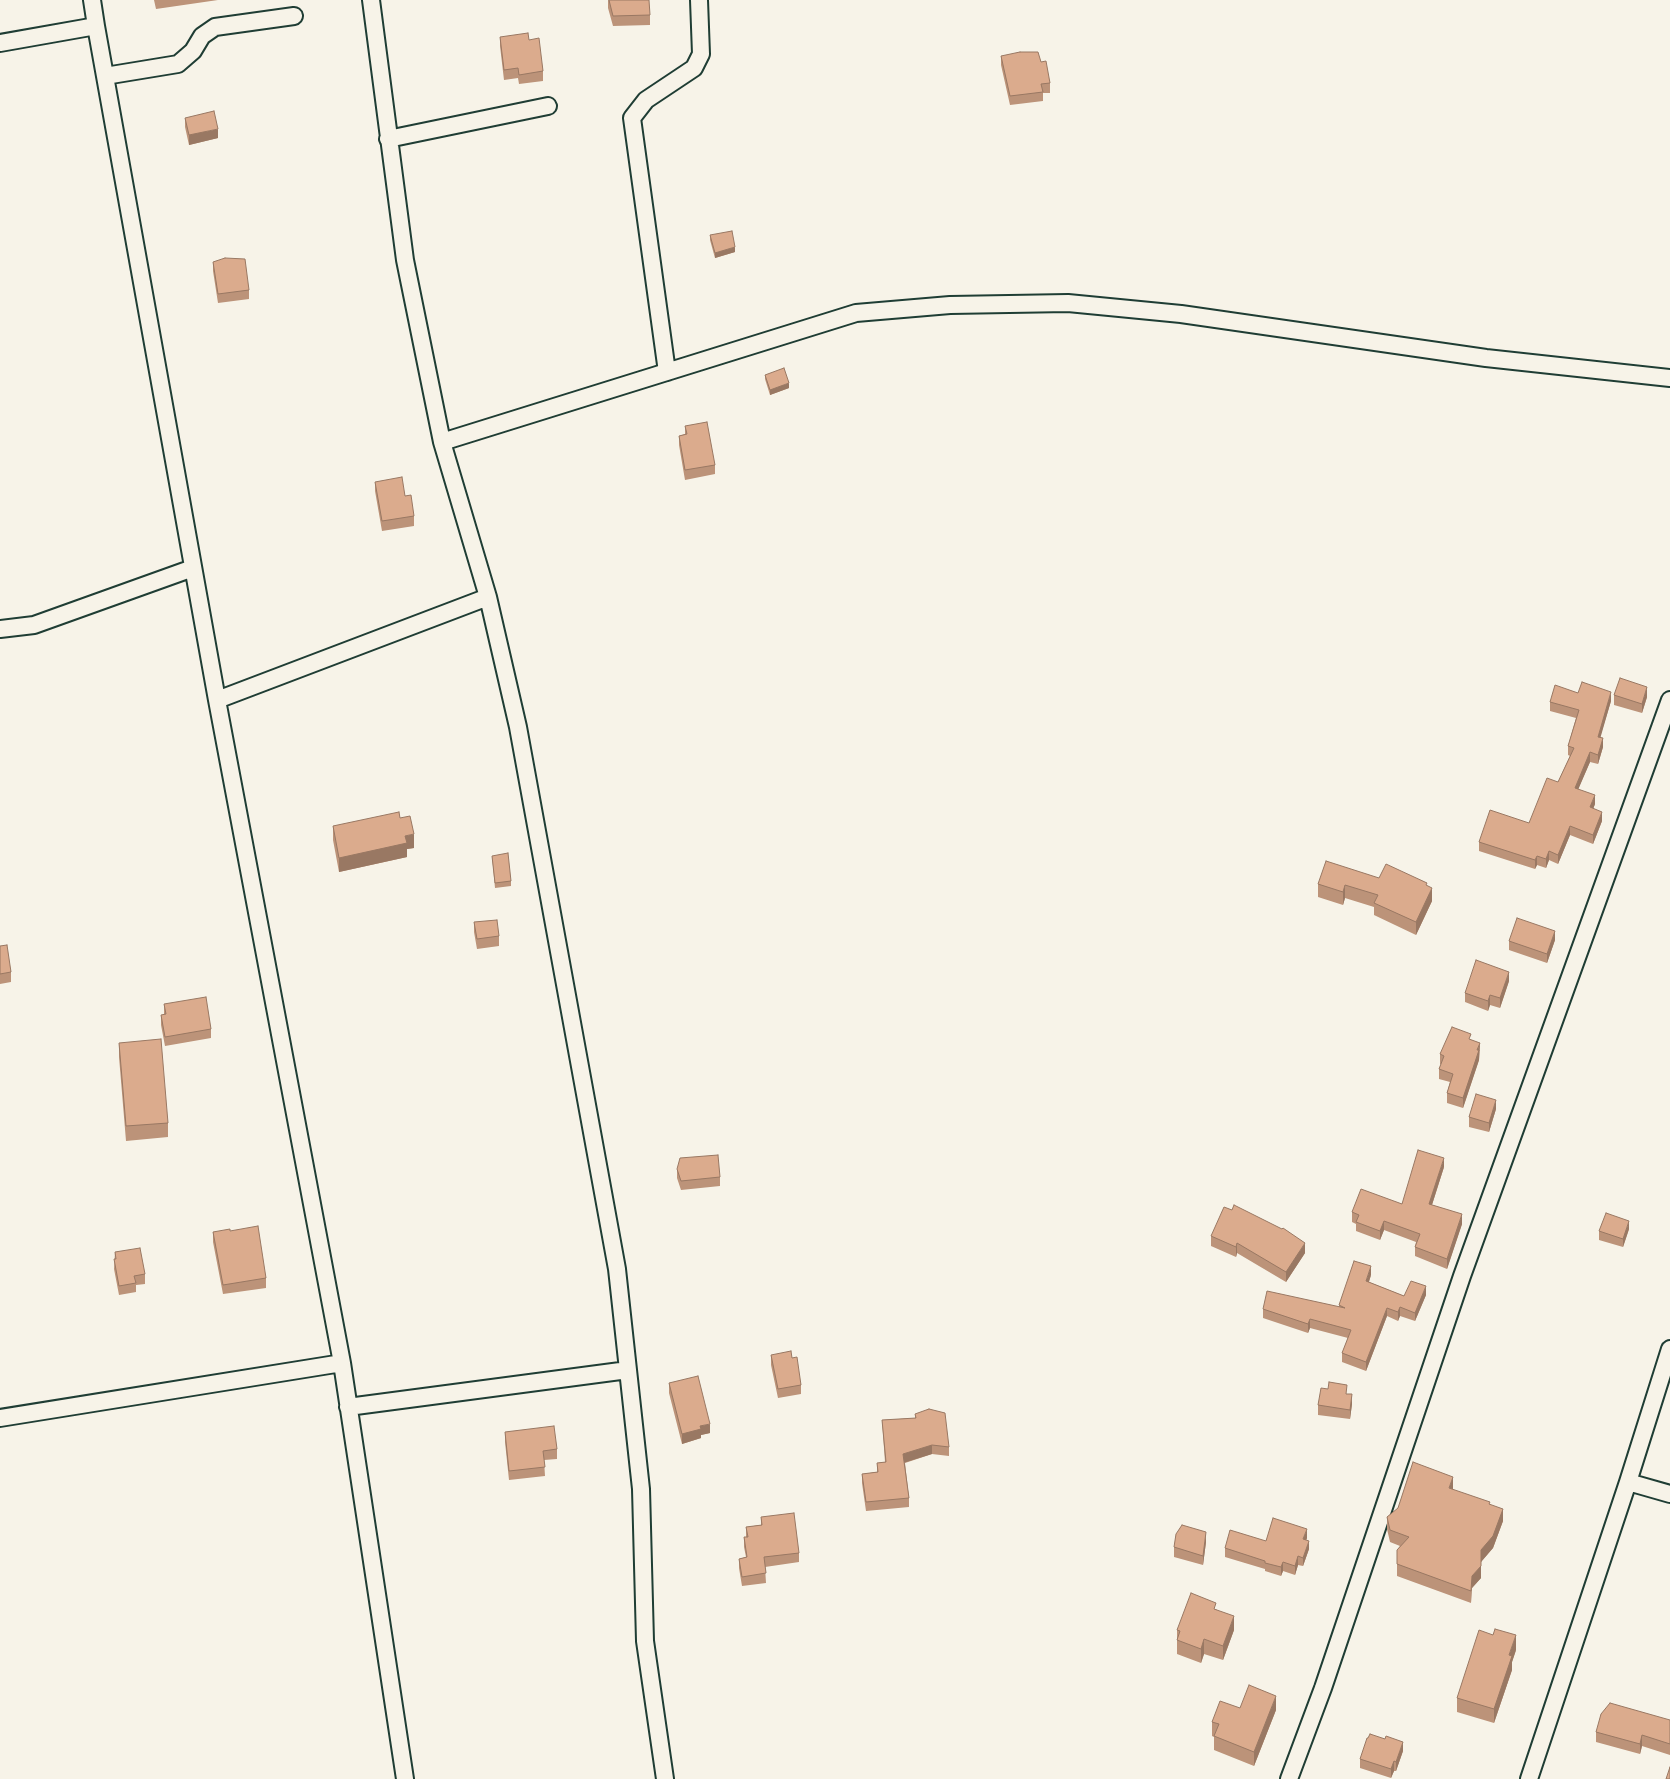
<!DOCTYPE html>
<html>
<head>
<meta charset="utf-8">
<style>
  body { margin:0 }
  canvas { display:block; background:#f7f3e8 }
</style>
</head>
<body>
<canvas width="1670" height="1779"></canvas>
<script>
const c = document.querySelector('canvas').getContext('2d');
c.lineJoin = 'round';
function toPath(rows) {
  const path = new Path2D();
  for (const r of rows) {
    path.moveTo(r[0], r[1]);
    for (let i = 2; i < r.length; i += 2) path.lineTo(r[i], r[i + 1]);
  }
  return path;
}
function strokePath(path, color, width, dash) {
  c.strokeStyle = color;
  c.lineWidth = width;
  c.lineCap = dash ? 'butt' : 'round';
  c.setLineDash(dash || []);
  c.stroke(path);
}
function fill(path, color) {
  c.fillStyle = color;
  c.fill(path, 'evenodd');
}
const street = toPath([
  [92,0,96,26,217,700,342,1363,405,1779],
  [371,0,405,260,442,442],
  [0,43,96,26],
  [105,76,178,64,193,51,202,36,215,27,294,16],
  [388,139,548,106],
  [667,372,632,118,646,100,694,68,701,54,699,0],
  [0,629,34,625,193,568],
  [217,700,488,597],
  [348,1407,628,1370],
  [0,1418,342,1363],
  [1628,1482,1670,1494],
  [665,1779,645,1641,641,1489,617,1269,518,727,488,597,442,442,856,313,950,305,1068,303,1181,314,1486,358,1670,378],
  [1289,1779,1323,1688,1462,1276,1670,700],
  [1529,1779,1628,1482,1670,1349]
]);
const wall = toPath([
  [154,0,218,0,156,9],
  [608,0,650,15,650,25,613,26,608,8],
  [500,37,529,40,543,71,543,81,519,84,518,78,504,80,500,46],
  [1001,56,1041,62,1050,83,1050,93,1043,93,1043,101,1010,105,1001,65],
  [185,118,218,138,189,145,185,127],
  [710,235,735,252,715,258,710,240],
  [213,262,249,290,249,299,218,303,213,271],
  [765,375,789,388,770,395,765,379],
  [685,426,715,465,715,474,685,480,679,445,679,436,685,434],
  [375,482,405,496,414,516,414,526,382,531,375,491],
  [1578,693,1611,701,1600,737,1603,747,1598,764,1590,762,1578,789,1595,804,1593,809,1602,821,1593,844,1570,835,1558,864,1549,860,1546,868,1537,865,1535,869,1479,851,1479,842,1529,823,1558,782,1570,756,1568,755,1568,746,1576,718,1550,711,1550,702],
  [1614,695,1647,697,1642,713,1614,705],
  [400,818,414,848,407,849,407,857,339,872,333,840,333,826],
  [492,856,511,881,511,886,495,888],
  [1379,878,1427,886,1432,901,1416,935,1374,915,1374,907,1345,898,1343,905,1318,897,1318,884],
  [474,922,499,936,499,946,477,949,474,932],
  [1555,940,1547,963,1509,950,1509,941],
  [0,946,11,972,11,982,0,984],
  [1509,981,1500,1008,1490,1005,1488,1011,1465,1002,1465,993],
  [164,1004,211,1029,211,1038,165,1046,161,1025,161,1015,164,1015],
  [1471,1040,1480,1043,1479,1060,1463,1108,1447,1103,1447,1093,1450,1082,1439,1079,1439,1069,1441,1064,1440,1064,1440,1054],
  [119,1043,168,1123,168,1137,126,1141,119,1057],
  [1496,1109,1489,1132,1469,1127,1469,1117],
  [1444,1167,1432,1205,1462,1224,1447,1269,1415,1256,1415,1247,1416,1242,1384,1230,1380,1240,1356,1231,1356,1224,1352,1222,1352,1212,1402,1204],
  [677,1169,720,1177,720,1186,681,1190,677,1178],
  [1629,1229,1623,1247,1599,1240,1599,1231],
  [230,1231,266,1278,266,1288,223,1294,213,1242,213,1232],
  [1211,1236,1305,1253,1286,1282,1237,1253,1236,1257,1211,1246],
  [115,1252,145,1274,145,1284,136,1285,136,1292,119,1295,114,1269],
  [1371,1275,1369,1282,1404,1296,1426,1295,1415,1321,1400,1316,1398,1321,1387,1316,1366,1371,1342,1362,1342,1353,1348,1338,1310,1328,1308,1333,1263,1318,1263,1309,1339,1307,1339,1305],
  [771,1355,792,1358,801,1385,801,1394,778,1398,771,1365],
  [669,1383,710,1433,701,1435,701,1438,682,1444,669,1393],
  [1347,1394,1352,1404,1350,1419,1318,1415,1318,1405],
  [915,1414,949,1447,949,1456,932,1454,905,1463,909,1498,909,1507,866,1511,862,1483,862,1474,877,1472,877,1463,885,1462,882,1420,915,1418],
  [505,1432,557,1449,557,1459,544,1460,545,1476,509,1480,505,1442],
  [1453,1490,1490,1504,1503,1521,1493,1548,1481,1562,1481,1578,1472,1588,1471,1603,1397,1576,1397,1550,1400,1546,1390,1542,1387,1529,1387,1517],
  [761,1517,799,1553,799,1562,765,1567,766,1583,742,1586,739,1568,739,1559,746,1557,744,1547,744,1537,746,1537,746,1527,761,1525],
  [1307,1538,1306,1540,1309,1549,1303,1566,1298,1565,1295,1575,1283,1571,1281,1576,1265,1571,1265,1569,1225,1557,1225,1548,1266,1541],
  [1206,1542,1203,1565,1174,1557,1174,1547],
  [1216,1609,1234,1630,1223,1660,1204,1654,1201,1663,1177,1654,1177,1630],
  [1516,1650,1512,1662,1512,1670,1494,1723,1457,1712,1457,1698],
  [1240,1708,1276,1710,1254,1766,1214,1750,1214,1737,1212,1736,1212,1722],
  [1670,1720,1670,1755,1642,1746,1640,1754,1596,1742,1596,1732],
  [1403,1751,1396,1771,1394,1771,1391,1778,1360,1768,1360,1759]
]);
const shadedWall = toPath([
  [218,129,218,138,189,145,189,135],
  [735,247,735,252,715,258,715,253],
  [789,383,789,388,770,395,770,390],
  [1647,687,1647,697,1642,713,1642,704],
  [1611,692,1611,701,1598,746,1598,737],
  [1603,738,1603,747,1598,764,1598,755],
  [1590,752,1590,762,1575,797,1575,788],
  [1595,795,1595,804,1590,817,1590,807],
  [1602,812,1602,821,1593,844,1593,835],
  [1570,826,1570,835,1558,864,1558,855],
  [414,834,414,848,407,849,407,857,339,872,339,858,405,836],
  [1549,851,1549,860,1546,868,1546,859],
  [1537,856,1537,865,1535,869,1535,860],
  [1345,885,1345,898,1343,905,1343,892],
  [1432,888,1432,901,1416,935,1416,922],
  [1555,931,1555,940,1547,963,1547,954],
  [1509,972,1509,981,1500,1008,1500,998],
  [1490,995,1490,1005,1488,1011,1488,1001],
  [1480,1043,1479,1060,1463,1108,1463,1098],
  [1496,1100,1496,1109,1489,1132,1489,1123],
  [1444,1158,1444,1167,1429,1214,1429,1204],
  [1462,1214,1462,1224,1447,1269,1447,1259],
  [1384,1221,1384,1230,1380,1240,1380,1231],
  [1629,1221,1629,1229,1623,1247,1623,1239],
  [1237,1243,1237,1253,1236,1257,1236,1247],
  [1305,1243,1305,1253,1286,1282,1286,1272],
  [1371,1266,1371,1275,1366,1290,1366,1281],
  [1426,1286,1426,1295,1415,1321,1415,1313],
  [1400,1307,1400,1316,1398,1321,1398,1312],
  [1387,1308,1387,1316,1366,1371,1366,1362],
  [1310,1319,1310,1328,1308,1333,1308,1324],
  [1352,1394,1352,1404,1350,1419,1350,1410],
  [710,1424,710,1433,701,1435,701,1438,682,1444,682,1434,700,1426],
  [932,1445,932,1454,903,1463,903,1454],
  [1453,1477,1453,1489,1449,1500,1449,1488],
  [1503,1509,1503,1521,1493,1548,1481,1562,1481,1550],
  [1307,1529,1307,1538,1303,1548,1303,1539],
  [1206,1532,1206,1542,1203,1565,1203,1556],
  [1309,1541,1309,1549,1303,1566,1303,1558],
  [1298,1556,1298,1565,1295,1575,1295,1566],
  [1283,1562,1283,1571,1281,1576,1281,1567],
  [1481,1566,1481,1578,1472,1588,1471,1603,1472,1576],
  [1234,1616,1234,1630,1223,1660,1223,1646],
  [1516,1635,1516,1650,1512,1662,1512,1670,1494,1723,1494,1709,1509,1655],
  [1204,1639,1204,1654,1201,1663,1201,1649],
  [1276,1696,1276,1710,1254,1766,1254,1752],
  [1642,1735,1642,1746,1640,1754,1640,1744],
  [1403,1742,1403,1751,1396,1771,1396,1762],
  [1394,1761,1394,1771,1391,1778,1391,1769]
]);
const building = toPath([
  [609,0,649,0,650,15,613,16,609,0],
  [528,33,529,40,539,38,543,71,519,75,518,68,504,70,500,37,528,33],
  [1020,52,1038,52,1041,62,1046,61,1050,83,1041,84,1043,92,1010,96,1001,56,1020,52],
  [214,111,218,129,189,135,185,118,214,111],
  [732,231,735,247,715,253,710,235,732,231],
  [225,258,245,259,249,290,218,294,213,262,225,258],
  [784,368,789,383,770,390,765,375,784,368],
  [707,422,715,465,685,470,679,436,687,434,685,426,707,422],
  [402,477,405,496,411,495,414,516,382,521,375,482,402,477],
  [1620,678,1647,687,1642,704,1614,695,1620,678],
  [1582,682,1611,692,1598,737,1603,738,1598,755,1590,752,1575,788,1595,795,1590,807,1602,812,1593,835,1570,826,1558,855,1549,851,1546,859,1537,856,1535,860,1479,842,1490,810,1529,823,1547,778,1558,782,1574,748,1568,746,1579,710,1550,702,1555,685,1578,693,1582,682],
  [399,812,400,818,410,816,414,834,405,836,407,843,339,858,333,826,399,812],
  [508,853,511,881,495,883,492,856,508,853],
  [1326,861,1379,878,1386,864,1427,883,1426,885,1432,888,1416,922,1374,903,1378,895,1345,885,1343,892,1318,884,1326,861],
  [1517,918,1555,931,1547,954,1509,941,1517,918],
  [497,920,499,936,477,939,474,922,497,920],
  [7,945,11,972,0,974,0,946,7,945],
  [1476,960,1509,972,1500,998,1490,995,1488,1001,1465,993,1476,960],
  [206,997,211,1029,165,1037,161,1015,166,1014,164,1004,206,997],
  [1452,1027,1471,1034,1469,1039,1480,1043,1477,1050,1479,1050,1463,1098,1447,1093,1453,1074,1439,1069,1444,1056,1440,1054,1452,1027],
  [161,1039,168,1123,126,1126,119,1043,161,1039],
  [1476,1094,1496,1100,1489,1123,1469,1117,1476,1094],
  [1418,1150,1444,1158,1429,1204,1462,1214,1447,1259,1415,1247,1420,1234,1384,1221,1380,1231,1356,1222,1359,1215,1352,1212,1361,1189,1402,1204,1418,1150],
  [718,1155,720,1177,681,1181,677,1169,680,1158,718,1155],
  [1234,1205,1282,1229,1283,1228,1305,1243,1286,1272,1237,1243,1236,1247,1211,1236,1224,1207,1232,1210,1234,1205],
  [1606,1213,1629,1221,1623,1239,1599,1231,1606,1213],
  [258,1226,266,1278,223,1285,213,1232,230,1229,230,1231,258,1226],
  [140,1248,145,1274,134,1276,136,1283,119,1286,114,1259,116,1259,115,1252,140,1248],
  [1354,1261,1371,1266,1366,1281,1404,1296,1411,1281,1426,1286,1415,1313,1400,1307,1398,1312,1387,1308,1366,1362,1342,1353,1351,1330,1310,1319,1308,1324,1263,1309,1267,1291,1345,1308,1339,1305,1354,1261],
  [791,1351,792,1358,797,1357,801,1385,778,1389,771,1355,791,1351],
  [698,1376,710,1424,700,1426,701,1429,682,1434,669,1383,698,1376],
  [1329,1382,1347,1385,1346,1394,1352,1394,1350,1410,1318,1405,1321,1388,1328,1389,1329,1382],
  [929,1409,945,1413,949,1447,932,1445,903,1454,909,1498,866,1502,862,1474,878,1472,877,1463,886,1462,882,1420,916,1418,915,1414,929,1409],
  [554,1426,557,1449,543,1451,545,1467,509,1471,505,1432,554,1426],
  [1413,1462,1453,1477,1449,1488,1490,1502,1489,1504,1503,1509,1493,1536,1481,1550,1481,1566,1472,1576,1471,1591,1397,1564,1397,1550,1409,1537,1390,1530,1387,1517,1398,1508,1413,1462],
  [794,1513,799,1553,764,1557,766,1573,742,1577,739,1559,747,1557,744,1537,748,1537,746,1527,762,1525,761,1517,794,1513],
  [1273,1518,1307,1529,1303,1539,1309,1541,1303,1558,1298,1556,1295,1566,1283,1562,1281,1567,1265,1563,1265,1561,1225,1548,1230,1530,1266,1541,1273,1518],
  [1182,1525,1206,1532,1203,1556,1174,1547,1176,1534,1182,1525],
  [1191,1593,1216,1603,1214,1609,1234,1616,1223,1646,1204,1639,1201,1649,1177,1640,1180,1631,1177,1630,1191,1593],
  [1495,1629,1516,1635,1509,1655,1512,1656,1494,1709,1457,1698,1479,1630,1493,1635,1495,1629],
  [1249,1685,1276,1696,1254,1752,1214,1736,1219,1724,1212,1722,1220,1701,1240,1708,1249,1685],
  [1610,1703,1670,1720,1670,1744,1642,1735,1640,1744,1596,1732,1601,1714,1610,1703],
  [1370,1734,1385,1739,1386,1736,1403,1742,1396,1762,1394,1761,1391,1769,1360,1759,1367,1738,1368,1738,1370,1734],
  [1670,1767,1670,1779,1666,1779,1670,1767]
]);
strokePath(street, '#1f3d34', 20);
strokePath(street, '#f7f3e8', 16);
fill(wall, '#bc9379');
fill(shadedWall, '#997863');
fill(building, '#dbab8d');
strokePath(building, '#997863', 1);
</script>
</body>
</html>
